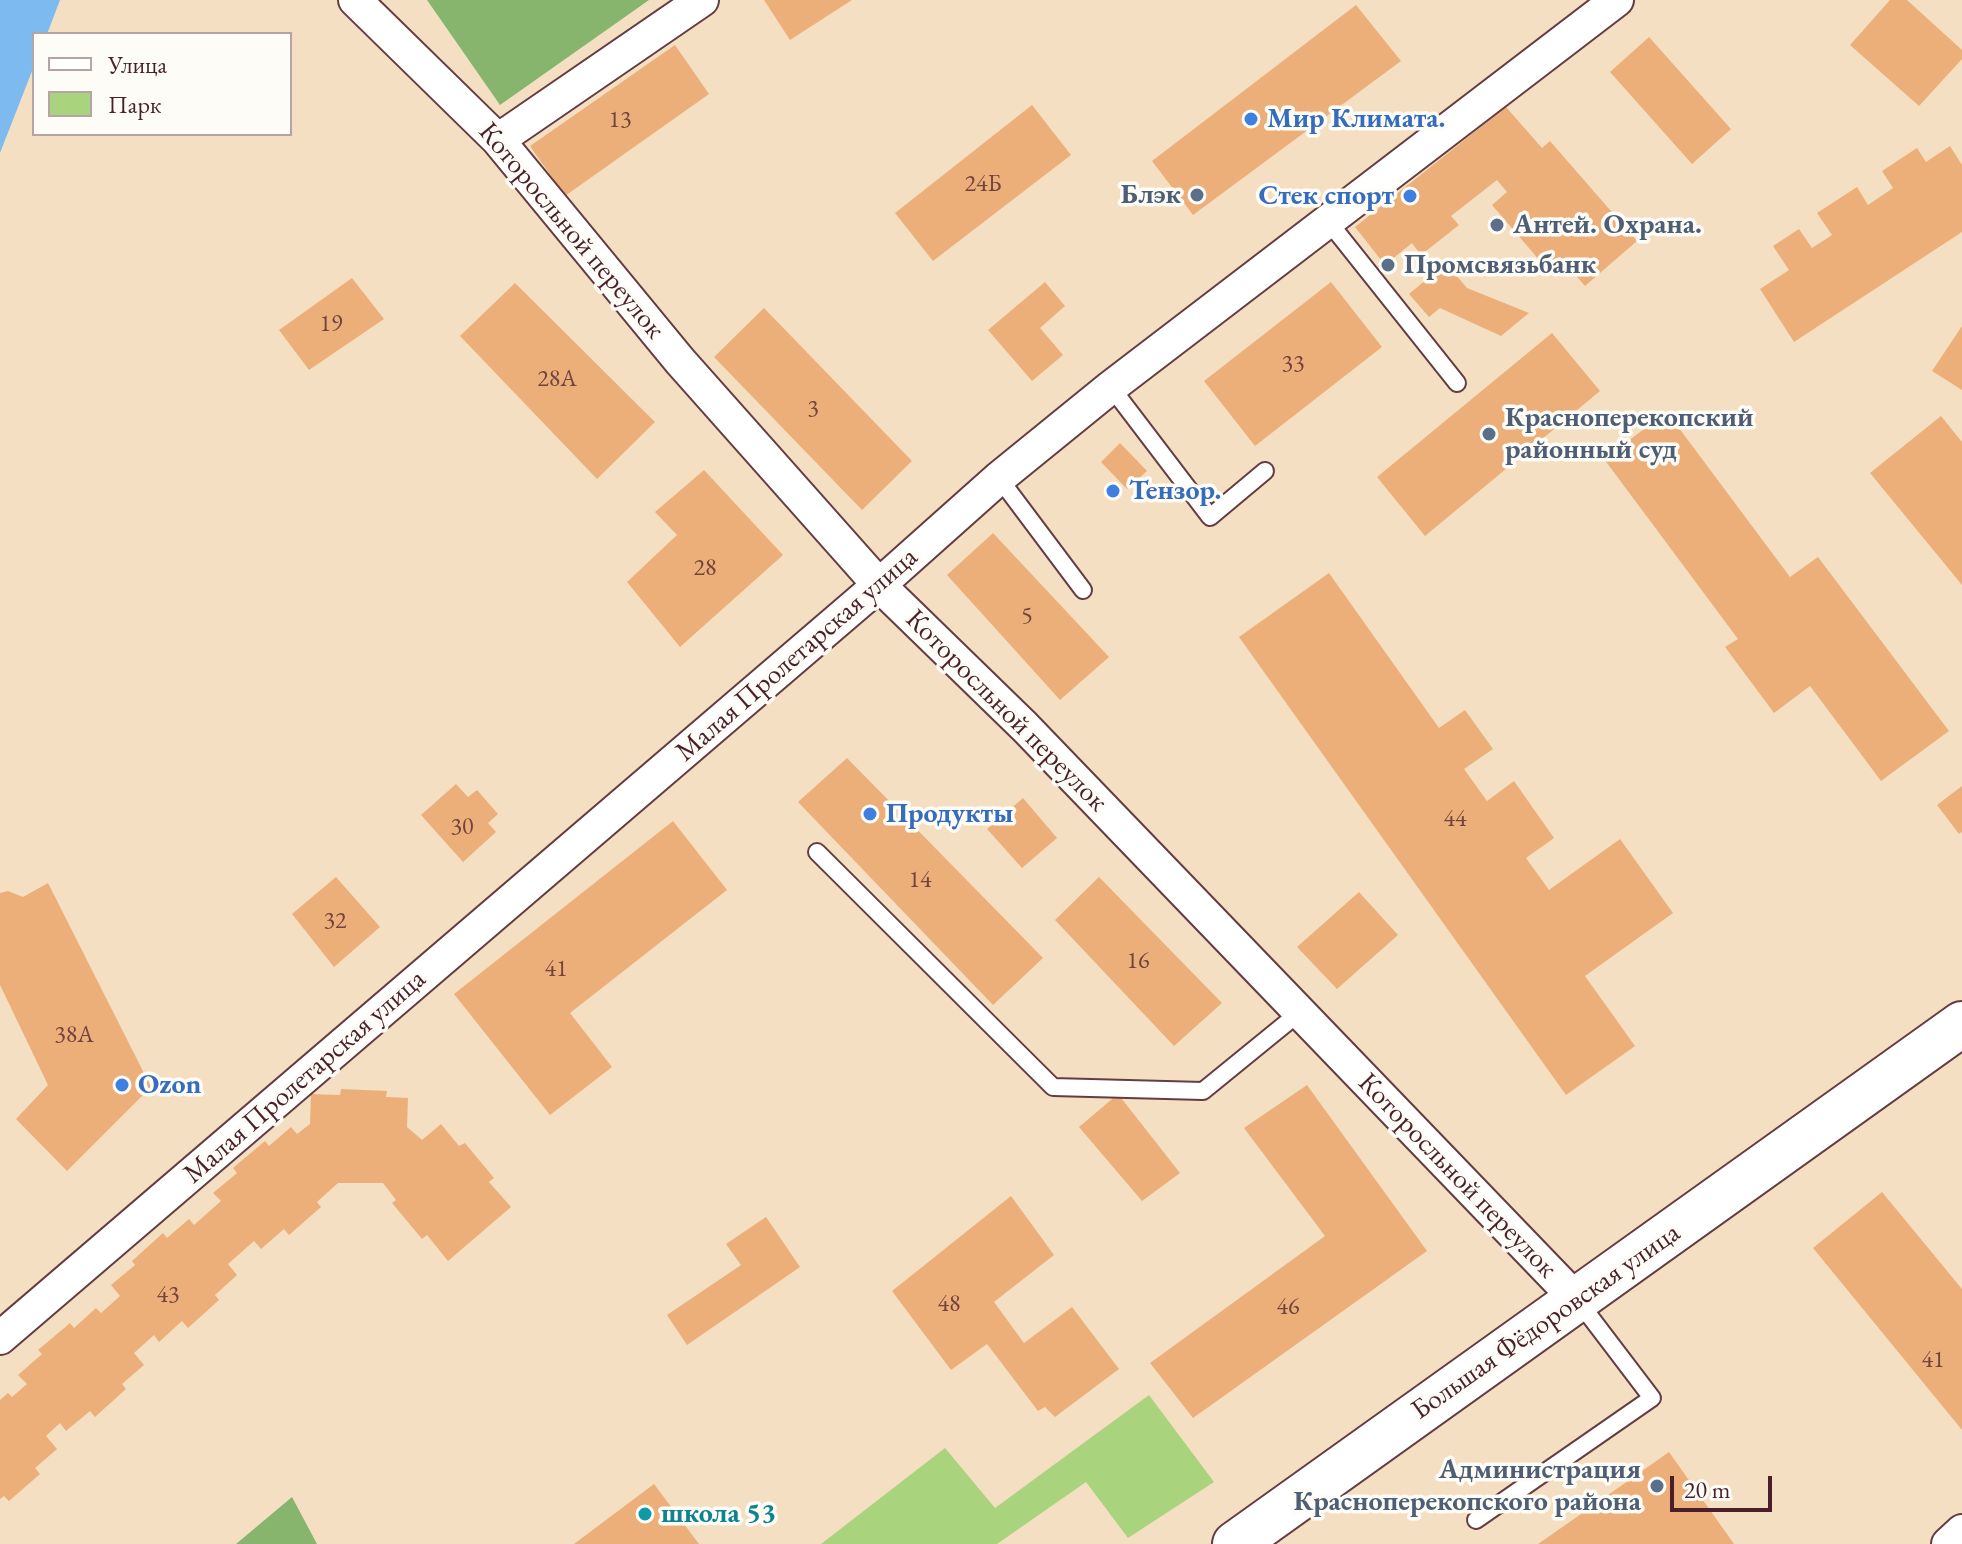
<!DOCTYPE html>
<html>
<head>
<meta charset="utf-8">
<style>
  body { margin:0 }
  #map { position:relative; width:1962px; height:1544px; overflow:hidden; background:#f4dfc2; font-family:"EB Garamond",serif }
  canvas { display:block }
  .legend { position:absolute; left:32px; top:32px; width:260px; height:104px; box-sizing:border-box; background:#fdfcf7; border:2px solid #b5a4a5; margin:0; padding:10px 14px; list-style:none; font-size:24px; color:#4a1f2b }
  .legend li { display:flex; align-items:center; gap:16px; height:40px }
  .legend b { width:40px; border:2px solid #b5a4a5 }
  .scale { position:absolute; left:1670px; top:1476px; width:102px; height:36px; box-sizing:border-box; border:4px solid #4a1f2b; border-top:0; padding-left:10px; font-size:24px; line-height:28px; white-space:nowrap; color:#4a1f2b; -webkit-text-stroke:6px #fdfcf7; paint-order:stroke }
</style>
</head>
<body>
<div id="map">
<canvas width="1962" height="1544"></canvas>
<ul class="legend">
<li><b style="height:10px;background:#fff"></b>Улица</li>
<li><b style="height:22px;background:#aad37e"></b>Парк</li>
</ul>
<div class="scale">20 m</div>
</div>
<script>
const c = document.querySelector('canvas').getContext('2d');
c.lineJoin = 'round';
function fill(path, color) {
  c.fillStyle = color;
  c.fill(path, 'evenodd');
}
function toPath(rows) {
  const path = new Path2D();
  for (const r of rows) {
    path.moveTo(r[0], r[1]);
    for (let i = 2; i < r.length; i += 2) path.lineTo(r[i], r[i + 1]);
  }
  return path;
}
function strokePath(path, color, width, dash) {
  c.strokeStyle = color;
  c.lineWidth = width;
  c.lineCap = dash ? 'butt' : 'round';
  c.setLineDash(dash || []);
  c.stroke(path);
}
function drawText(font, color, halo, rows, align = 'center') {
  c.font = font + ' "EB Garamond",serif';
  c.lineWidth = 7;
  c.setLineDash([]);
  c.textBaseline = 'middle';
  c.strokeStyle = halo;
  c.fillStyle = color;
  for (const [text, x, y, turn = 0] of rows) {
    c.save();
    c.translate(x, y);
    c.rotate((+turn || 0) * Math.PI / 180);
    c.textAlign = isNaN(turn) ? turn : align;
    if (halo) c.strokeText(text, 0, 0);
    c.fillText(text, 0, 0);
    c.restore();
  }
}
const green = toPath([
  [1149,1395,1214,1482,1128,1538,1086,1482,997,1544,821,1544,945,1448,995,1508]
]);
const forest = toPath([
  [427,0,649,0,500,105],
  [292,1497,317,1544,236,1544]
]);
const water = toPath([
  [0,0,60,0,47,34,34,34,34,66,0,153]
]);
const building = toPath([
  [764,0,852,0,790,40],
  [1890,0,1907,0,1962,50,1962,59,1919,106,1850,45],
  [1356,5,1401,61,1193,215,1152,161],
  [1649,37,1731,129,1692,164,1610,72],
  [675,45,709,94,565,196,530,146],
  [1032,105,1071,155,933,261,895,213],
  [1506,107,1542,148,1550,141,1637,241,1585,286,1560,257,1547,269,1492,205,1507,192,1497,180,1451,216,1459,225,1421,255,1412,243,1385,265,1355,227],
  [1950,146,1962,165,1962,232,1794,342,1760,289,1789,270,1773,246,1799,229,1812,248,1832,235,1817,213,1857,187,1868,205,1893,188,1882,171,1917,148,1926,162],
  [1446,263,1467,288,1529,313,1501,336,1440,308,1429,317,1409,294],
  [352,278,384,319,309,370,279,330],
  [1045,282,1065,306,1040,328,1063,355,1032,381,988,330],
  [1331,282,1382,347,1255,446,1204,381],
  [515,283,655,422,597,479,460,336],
  [764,308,912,461,862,510,714,357],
  [1962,326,1962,390,1932,371],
  [1552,333,1600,391,1425,536,1377,477],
  [1667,412,1790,577,1818,557,1949,731,1881,781,1810,686,1774,713,1725,647,1738,639,1604,459],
  [1941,416,1962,442,1962,585,1870,473],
  [1120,443,1147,471,1127,489,1101,462],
  [704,470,783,555,680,647,627,582,677,535,655,512],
  [993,533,1109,657,1060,700,947,575],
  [1329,573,1439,728,1465,710,1493,749,1464,769,1487,801,1514,781,1554,838,1526,858,1549,890,1620,839,1673,913,1585,976,1635,1046,1566,1095,1239,637],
  [847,758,1043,958,993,1005,798,802],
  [456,784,468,797,477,790,498,814,488,823,496,832,463,862,421,815],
  [1962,786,1962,832,1959,834,1937,805],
  [1023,798,1057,838,1022,868,987,829],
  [673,821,727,890,570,1013,612,1067,550,1115,454,994],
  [336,877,380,927,334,967,292,914],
  [1099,877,1222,1003,1174,1046,1055,920],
  [48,883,151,1087,67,1171,16,1119,48,1085,0,985,0,893,8,891,23,897],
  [1359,892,1398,935,1337,989,1297,947],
  [1307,1085,1427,1251,1193,1418,1150,1363,1325,1236,1244,1128],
  [341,1089,387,1091,386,1097,408,1098,407,1127,422,1140,441,1124,459,1146,465,1143,494,1178,489,1182,511,1207,448,1261,427,1235,422,1239,392,1203,396,1200,383,1183,338,1183,317,1202,321,1207,289,1235,284,1229,261,1249,254,1241,228,1264,237,1275,215,1295,219,1300,188,1328,182,1321,159,1342,154,1335,134,1353,144,1365,122,1384,126,1389,95,1417,90,1411,66,1431,60,1423,46,1436,57,1449,35,1468,40,1474,9,1501,4,1496,0,1499,0,1400,8,1393,12,1397,27,1384,18,1375,42,1354,38,1350,70,1323,74,1328,96,1308,101,1313,120,1296,111,1285,135,1265,132,1261,163,1233,167,1238,189,1219,194,1225,221,1201,213,1193,237,1173,233,1168,265,1141,269,1146,291,1127,297,1134,310,1124,311,1094,340,1095],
  [1118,1094,1180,1173,1142,1201,1079,1127],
  [1882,1192,1962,1289,1962,1430,1813,1248],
  [1011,1196,1054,1255,994,1302,1024,1343,1072,1307,1119,1369,1055,1417,1045,1407,1038,1411,987,1344,951,1370,892,1291],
  [766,1217,800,1267,687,1345,667,1315,741,1265,726,1244],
  [1669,1452,1734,1544,1538,1544,1571,1521],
  [654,1484,699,1544,574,1544]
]);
const lane = toPath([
  [1328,221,1457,383],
  [1111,387,1210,517,1265,471],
  [999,478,1083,590],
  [817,852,1053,1087,1203,1091,1300,1012],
  [1476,1520,1652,1398,1579,1302]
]);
const street = toPath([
  [355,0,498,140,680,361,879,585,1025,727,1577,1300],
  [498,140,702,0],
  [0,1338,879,585,999,478,1111,387,1617,0],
  [1948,1544,1962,1531]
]);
const secondary = toPath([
  [1235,1544,1962,1024]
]);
const markers = [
  [1251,119,8,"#3f7fe0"],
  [1197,195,8,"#5c6f8a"],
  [1410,196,8,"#3f7fe0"],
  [1497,225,8,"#5c6f8a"],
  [1388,265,8,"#5c6f8a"],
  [1489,434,8,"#5c6f8a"],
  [1113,491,8,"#3f7fe0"],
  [870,814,8,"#3f7fe0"],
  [122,1085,8,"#3f7fe0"],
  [1657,1486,8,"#5c6f8a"],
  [645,1514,8,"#0f9aa8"]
];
const numberNames = [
  ["13",620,120],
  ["24Б",983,184],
  ["19",331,324],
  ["33",1293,364],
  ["28А",557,379],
  ["3",813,409],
  ["28",705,568],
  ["5",1027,616],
  ["44",1455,819],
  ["30",462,827],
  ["14",920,880],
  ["32",335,921],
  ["16",1138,961],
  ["41",556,969],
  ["38А",74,1035],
  ["43",168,1295],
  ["48",949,1304],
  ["46",1288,1307],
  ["41",1933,1360]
];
const shopNames = [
  ["Мир Климата.",1267,119],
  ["Стек спорт",1394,196,"right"],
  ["Тензор.",1129,491],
  ["Продукты",886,814],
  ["Ozon",138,1085]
];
const serviceNames = [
  ["Блэк",1181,195,"right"],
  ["Антей. Охрана.",1513,225],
  ["Промсвязьбанк",1404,265],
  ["Красноперекопский",1505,418],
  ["районный суд",1505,450],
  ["Администрация",1641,1470,"right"],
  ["Красноперекопского района",1641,1502,"right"]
];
const streetNames = [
  ["Которосльной переулок",571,231,50],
  ["Малая Пролетарская улица",797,655,-41],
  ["Которосльной переулок",1006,711,45],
  ["Малая Пролетарская улица",305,1077,-41],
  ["Которосльной переулок",1457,1176,46],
  ["Большая Фёдоровская улица",1546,1322,-35]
];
const cultureNames = [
  ["школа 53",661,1514]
];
fill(green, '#aad37e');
fill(forest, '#87b56d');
fill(water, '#7cbaef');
fill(building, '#edaf79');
strokePath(lane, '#643c42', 20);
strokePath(street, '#643c42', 36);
strokePath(secondary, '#643c42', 48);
strokePath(lane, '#fff', 16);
strokePath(street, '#fff', 32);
strokePath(secondary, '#fff', 44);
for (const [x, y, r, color] of markers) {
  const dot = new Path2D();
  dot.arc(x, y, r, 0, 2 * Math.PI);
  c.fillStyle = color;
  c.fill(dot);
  strokePath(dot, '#fdfcf7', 3);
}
drawText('24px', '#73433e', null, numberNames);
drawText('bold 28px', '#366cbe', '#fdfcf7', shopNames, 'left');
drawText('bold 28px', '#4e5e75', '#fdfcf7', serviceNames, 'left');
drawText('28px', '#4a1f2b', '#fdfcf7', streetNames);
drawText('bold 28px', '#0d838f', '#fdfcf7', cultureNames, 'left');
</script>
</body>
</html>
